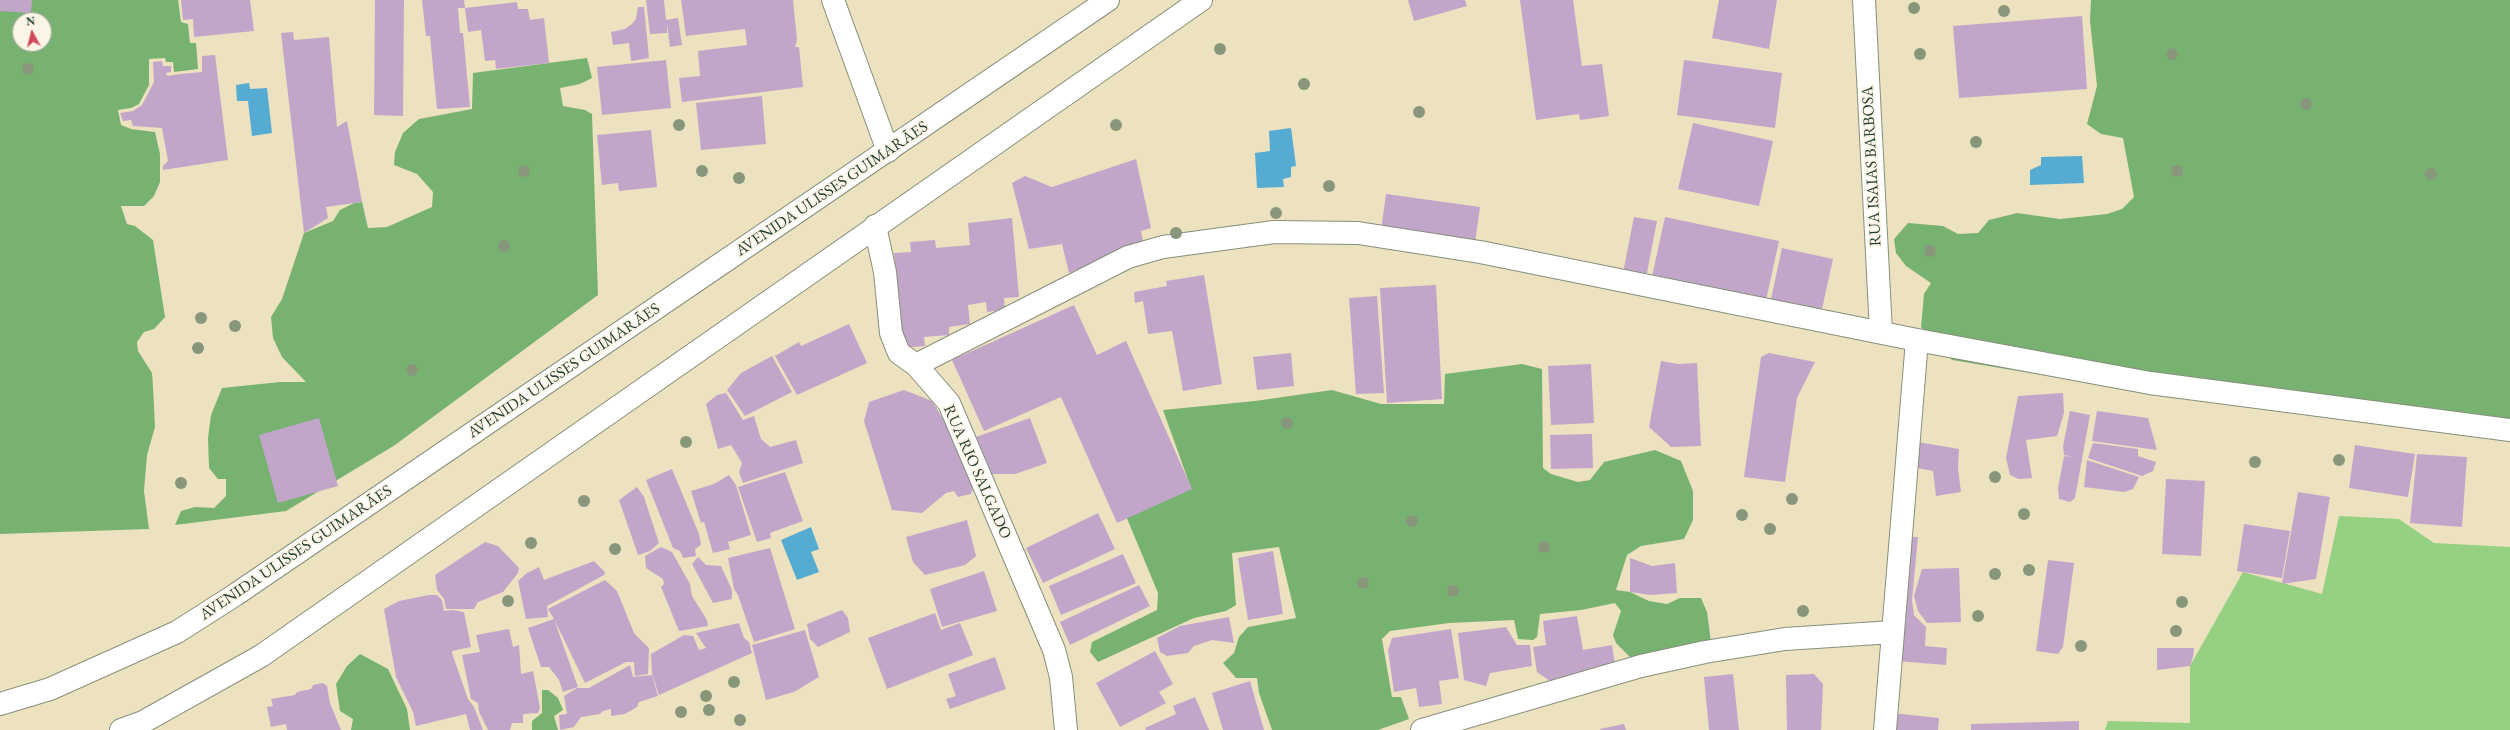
<!DOCTYPE html>
<html>
<head>
<meta charset="utf-8">
<style>
  body { margin:0 }
  #map { position:relative; width:2510px; height:730px; overflow:hidden; background:#ece2c0; font-family:"EB Garamond",serif }
  canvas { display:block }
  .north { position:absolute; left:12px; top:12px; width:40px; height:40px; box-sizing:border-box; background:#fcf5e5; border:1px solid #a4ab9e; border-radius:50%; rotate:353deg; font-size:11px; font-weight:700; line-height:16px; text-align:center; color:#1f3d34 }
  .north::after { content:''; display:block; margin:auto; width:14px; height:18px; background:#d1495b; clip-path:polygon(50% 0,100% 100%,50% 72%,0 100%) }
</style>
</head>
<body>
<div id="map">
<canvas width="2510" height="730"></canvas>
<div class="north">N</div>
</div>
<script>
const c = document.querySelector('canvas').getContext('2d');
c.lineJoin = 'round';
function fill(path, color) {
  c.fillStyle = color;
  c.fill(path, 'evenodd');
}
function toPath(rows) {
  const path = new Path2D();
  for (const r of rows) {
    path.moveTo(r[0], r[1]);
    for (let i = 2; i < r.length; i += 2) path.lineTo(r[i], r[i + 1]);
  }
  return path;
}
function strokePath(path, color, width, dash) {
  c.strokeStyle = color;
  c.lineWidth = width;
  c.lineCap = dash ? 'butt' : 'round';
  c.setLineDash(dash || []);
  c.stroke(path);
}
function drawText(font, color, halo, rows, align = 'center') {
  c.font = font + ' "EB Garamond",serif';
  c.lineWidth = 4;
  c.setLineDash([]);
  c.textBaseline = 'middle';
  c.strokeStyle = halo;
  c.fillStyle = color;
  for (const [text, x, y, turn = 0] of rows) {
    c.save();
    c.translate(x, y);
    c.rotate((+turn || 0) * Math.PI / 180);
    c.textAlign = isNaN(turn) ? turn : align;
    if (halo) c.strokeText(text, 0, 0);
    c.fillText(text, 0, 0);
    c.restore();
  }
}
const green = toPath([
  [2339,516,2399,519,2434,543,2510,547,2510,730,2105,730,2108,721,2190,723,2190,666,2243,572,2322,594]
]);
const forest = toPath([
  [0,0,178,0,181,22,188,24,190,43,196,43,198,69,174,72,173,62,166,62,165,58,149,59,149,85,139,104,131,108,118,110,121,125,131,129,155,132,160,154,160,182,154,196,144,206,121,206,127,224,135,226,153,240,165,317,154,329,144,332,137,342,138,351,152,373,153,387,155,427,147,455,144,491,149,529,0,534],
  [20,20,44,20,44,44,20,44],
  [2091,0,2510,0,2510,438,2200,401,1952,360,1921,327,1924,294,1931,283,1906,266,1896,253,1894,239,1908,223,1943,226,1958,234,1978,233,1989,220,2017,213,2060,219,2107,214,2122,209,2134,197,2123,138,2101,134,2087,124,2097,86,2090,21],
  [587,58,592,78,580,84,560,88,563,106,585,110,592,114,598,295,395,445,286,511,175,525,181,511,195,507,214,508,226,496,226,479,218,479,209,468,208,438,211,415,222,388,280,382,306,382,282,357,273,338,271,317,282,299,304,233,333,221,340,210,354,203,362,202,368,228,387,227,432,207,433,192,417,174,394,165,395,152,403,133,419,119,472,109,473,73],
  [1522,364,1542,369,1543,468,1551,474,1578,482,1590,480,1604,462,1655,450,1681,461,1693,491,1693,520,1684,539,1641,546,1627,555,1616,590,1630,592,1649,601,1667,604,1680,598,1701,598,1707,612,1711,642,1631,658,1616,643,1613,635,1621,611,1615,603,1581,610,1540,614,1537,637,1533,640,1518,639,1514,620,1449,623,1390,631,1382,639,1392,697,1401,697,1409,719,1378,730,1272,730,1259,693,1257,678,1236,678,1223,663,1234,653,1239,637,1248,627,1296,618,1279,547,1232,553,1236,605,1226,611,1194,618,1098,662,1090,652,1092,642,1157,610,1158,593,1126,516,1191,488,1163,410,1255,401,1332,390,1381,404,1444,404,1445,374],
  [360,654,388,669,407,709,410,730,351,730,353,719,340,711,336,684,347,666],
  [542,690,548,690,558,698,563,710,554,716,558,730,532,730,532,721,542,713]
]);
const water = toPath([
  [249,83,250,89,267,88,272,133,252,136,248,101,237,101,236,85],
  [1291,128,1296,166,1291,167,1291,177,1283,179,1284,187,1257,188,1255,153,1270,151,1269,131],
  [2082,156,2084,183,2030,185,2030,170,2041,165,2041,157],
  [811,527,819,549,811,552,819,572,797,580,781,540]
]);
const building = toPath([
  [0,0,32,0,31,13,0,11],
  [181,0,250,0,254,31,194,37,193,19,183,20],
  [375,0,404,0,403,116,374,115],
  [422,0,464,0,465,8,458,8,460,33,463,33,470,107,437,109,430,36,426,36],
  [646,0,664,0,666,20,678,18,682,45,670,47,667,24,667,33,650,34],
  [681,0,793,0,797,40,795,47,799,47,803,87,682,102,679,78,700,76,698,51,747,45,745,29,686,36],
  [1408,0,1465,0,1467,6,1414,21],
  [1520,0,1573,0,1582,66,1602,64,1609,116,1580,120,1579,114,1536,120],
  [1719,0,1777,0,1769,49,1712,38],
  [517,2,518,9,528,9,530,20,544,18,549,63,496,69,495,60,485,61,481,30,468,32,465,8],
  [638,7,644,7,649,58,631,61,629,43,613,45,611,32,625,29,632,24,636,19],
  [2082,16,2087,89,1959,98,1953,26],
  [293,32,294,40,329,37,337,127,347,121,362,202,326,207,328,218,304,233,281,33],
  [215,55,228,160,163,170,163,166,168,161,162,128,133,126,131,120,123,121,120,113,133,111,142,105,154,82,153,62,162,61,163,66,171,66,171,72,166,73,167,76,181,74,202,72,202,56],
  [666,60,671,108,602,115,597,67],
  [1684,60,1782,73,1775,128,1677,115],
  [762,96,766,144,701,150,696,103],
  [1693,123,1773,141,1759,206,1678,189],
  [651,130,657,187,619,191,618,183,602,185,597,135],
  [1136,159,1151,228,1141,231,1143,242,1069,273,1062,244,1029,249,1012,183,1025,176,1052,187],
  [1386,194,1480,207,1475,243,1381,230],
  [1634,217,1657,221,1645,283,1622,278],
  [1665,217,1779,241,1765,305,1651,281],
  [1012,218,1019,297,1004,298,1005,310,987,312,986,302,968,305,970,324,949,327,949,335,924,337,925,346,903,348,894,253,911,252,910,242,935,240,936,248,970,245,968,223],
  [1782,248,1833,259,1820,318,1769,308],
  [1204,275,1222,384,1183,391,1172,331,1148,334,1143,301,1135,303,1134,292,1167,286,1166,281],
  [1436,285,1442,399,1387,403,1380,288],
  [1377,296,1384,393,1356,394,1349,298],
  [1074,305,1097,355,1126,341,1192,489,1117,523,1061,397,984,431,952,360],
  [849,324,867,363,797,395,775,356,799,342,801,346],
  [1291,353,1294,386,1257,390,1253,357],
  [1769,353,1815,362,1797,398,1785,482,1744,477,1761,357],
  [772,356,792,392,745,416,727,390,741,373],
  [1661,361,1678,364,1697,363,1701,446,1671,447,1649,427],
  [1591,364,1594,423,1551,425,1548,366],
  [904,390,932,401,947,426,953,443,961,441,974,485,971,494,958,497,954,491,946,493,922,513,892,510,864,421,869,402],
  [726,393,743,420,754,416,761,439,770,447,796,440,803,463,743,483,739,472,742,463,731,445,718,449,706,404,717,395],
  [2063,393,2064,413,2057,436,2026,440,2032,478,2019,479,2010,475,2006,458,2018,396],
  [2070,411,2090,415,2075,498,2070,502,2059,499,2058,488,2064,456,2074,457,2064,455,2063,446],
  [2097,411,2148,418,2157,450,2092,441],
  [319,418,338,486,278,503,259,435],
  [1030,418,1047,463,1015,474,990,474,976,437],
  [1592,434,1593,468,1551,469,1550,435],
  [1912,441,1959,449,1958,469,1961,492,1936,496,1933,471,1907,466],
  [2093,443,2138,449,2138,456,2156,462,2153,471,2142,476,2088,458],
  [2355,445,2415,454,2408,497,2349,488],
  [2417,454,2467,457,2462,527,2410,523],
  [2087,460,2139,477,2133,489,2124,492,2084,487],
  [672,469,699,534,701,545,695,549,696,556,683,558,680,551,673,548,646,480],
  [785,472,803,521,770,533,771,538,757,542,738,487],
  [729,475,736,485,751,535,728,542,730,549,713,553,704,522,701,523,691,491,714,484],
  [2166,479,2205,481,2201,556,2162,554],
  [637,487,644,497,659,543,650,551,638,555,619,500],
  [2298,492,2330,497,2316,579,2282,584],
  [1098,513,1115,549,1043,583,1026,548],
  [967,520,976,556,965,565,925,575,913,562,906,537],
  [2244,524,2290,531,2282,578,2237,571],
  [1906,537,1918,537,1912,600,1914,615,1926,627,1925,646,1947,648,1946,665,1897,661],
  [485,542,498,546,519,568,518,573,503,592,478,602,474,609,446,609,444,599,437,590,435,575],
  [661,547,672,552,690,584,692,596,707,620,708,626,679,631,661,587,664,584,663,579,646,568,645,556],
  [770,548,795,629,754,642,738,595,734,589,728,558],
  [1273,551,1283,614,1248,620,1238,558],
  [1123,554,1136,583,1061,615,1049,586],
  [698,557,706,565,721,566,732,590,732,599,713,603,692,564],
  [1630,558,1652,566,1675,563,1677,593,1651,595,1630,592],
  [2048,560,2074,563,2063,647,2058,654,2036,651],
  [594,561,605,572,604,575,547,606,548,617,526,619,518,581,527,573,539,567,544,580],
  [1959,568,1961,622,1927,623,1918,611,1914,596,1922,569],
  [984,571,997,611,942,627,930,589],
  [605,580,617,591,634,633,649,648,648,674,635,676,634,662,626,662,585,683,554,619,578,687,563,692,559,680,549,667,541,667,528,628,554,619,548,609],
  [1139,585,1150,606,1070,645,1060,622],
  [429,595,437,595,442,600,444,611,452,610,464,612,471,647,452,651,452,653,468,699,474,707,483,730,470,730,466,714,416,726,413,712,396,677,384,609,399,601],
  [842,610,848,618,850,632,818,647,810,639,807,624],
  [935,613,941,630,960,623,973,655,887,689,868,638],
  [1577,616,1583,650,1612,645,1615,665,1550,681,1537,672,1533,647,1546,645,1543,621],
  [1229,617,1234,643,1212,640,1194,646,1188,653,1167,656,1160,652,1157,638,1180,626],
  [739,623,744,638,749,642,752,653,659,695,652,674,651,654,684,635,693,636,699,650,706,648,696,633],
  [1506,627,1517,645,1530,645,1532,666,1490,673,1486,686,1464,680,1458,633],
  [509,629,513,647,519,645,521,674,533,671,540,708,538,713,523,714,523,723,512,723,510,730,488,730,479,712,478,703,471,699,462,655,480,652,476,635],
  [1451,629,1459,678,1439,681,1442,704,1419,707,1416,688,1394,692,1388,650,1392,638],
  [805,630,819,677,794,692,766,700,752,645],
  [2157,648,2194,648,2193,657,2190,666,2157,670],
  [1155,651,1173,684,1159,692,1166,703,1120,727,1096,683],
  [995,657,1006,689,950,709,946,699,956,696,948,674],
  [630,665,633,677,652,675,658,696,639,702,637,707,625,714,611,716,611,709,603,711,600,714,581,717,574,727,560,730,559,715,567,714,564,696,577,688,589,688],
  [1733,674,1739,730,1709,730,1704,677],
  [1814,674,1823,684,1821,730,1787,730,1786,675],
  [1250,681,1264,730,1223,730,1212,693],
  [323,683,327,686,330,703,341,730,287,730,286,724,271,727,267,707,273,706,271,699,295,695,297,692,311,689,313,685],
  [1195,697,1209,730,1146,730,1145,728,1176,714,1173,706],
  [1892,713,1939,718,1938,730,1890,730],
  [2079,721,2079,730,1971,730,1971,724],
  [1624,724,1626,730,1600,730,1600,729]
]);
const street = toPath([
  [833,0,888,151],
  [1864,0,1881,332],
  [875,226,885,272,891,333,899,353,916,365,949,403,1054,650,1061,677,1066,730],
  [916,365,1128,257,1163,247,1274,232,1358,233,1480,252,1917,340,2150,383,2510,430],
  [1422,730,1641,666,1705,652,1785,639,1893,632],
  [1885,730,1917,340]
]);
const primary = toPath([
  [0,704,50,689,177,632,235,595,1108,0],
  [121,730,143,722,261,656,1201,0]
]);
const trees = [
  [1914,8],
  [2004,11],
  [1220,49],
  [1920,54],
  [2172,54],
  [28,69],
  [1304,84],
  [2306,104],
  [1419,112],
  [679,125],
  [1116,125],
  [1976,142],
  [524,171],
  [702,171],
  [2177,171],
  [2431,174],
  [739,178],
  [1329,186],
  [1276,213],
  [1176,233],
  [504,246],
  [1930,251],
  [201,318],
  [235,326],
  [198,348],
  [412,370],
  [1287,423],
  [686,442],
  [2339,460],
  [2255,462],
  [1995,477],
  [181,483],
  [1792,499],
  [584,501],
  [2024,514],
  [1742,515],
  [1412,521],
  [1770,529],
  [531,543],
  [1544,547],
  [615,549],
  [2029,570],
  [1995,574],
  [1363,583],
  [1453,591],
  [508,601],
  [2182,602],
  [1803,611],
  [1978,616],
  [2176,631],
  [2081,646],
  [734,682],
  [706,696],
  [709,710],
  [681,712],
  [740,720]
];
const streetNames = [
  ["RUA ISAIAS BARBOSA",1872,166,-93],
  ["AVENIDA ULISSES GUIMARÃES",832,189,-34],
  ["AVENIDA ULISSES GUIMARÃES",564,371,-34],
  ["RUA RIO SALGADO",977,472,66],
  ["AVENIDA ULISSES GUIMARÃES",296,553,-34]
];
fill(green, '#96d083');
fill(forest, '#78b271');
fill(water, '#55abd2');
fill(building, '#c2a6ca');
strokePath(street, '#86907a', 24);
strokePath(primary, '#86907a', 24);
strokePath(street, '#fff', 22);
strokePath(primary, '#fff', 22);
c.fillStyle = '#88977c';
for (const [x, y] of trees) {
  c.beginPath();
  c.arc(x, y, 6, 0, 2 * Math.PI);
  c.fill();
}
drawText('16px', '#1f3d34', '#fcf5e5', streetNames);
</script>
</body>
</html>
